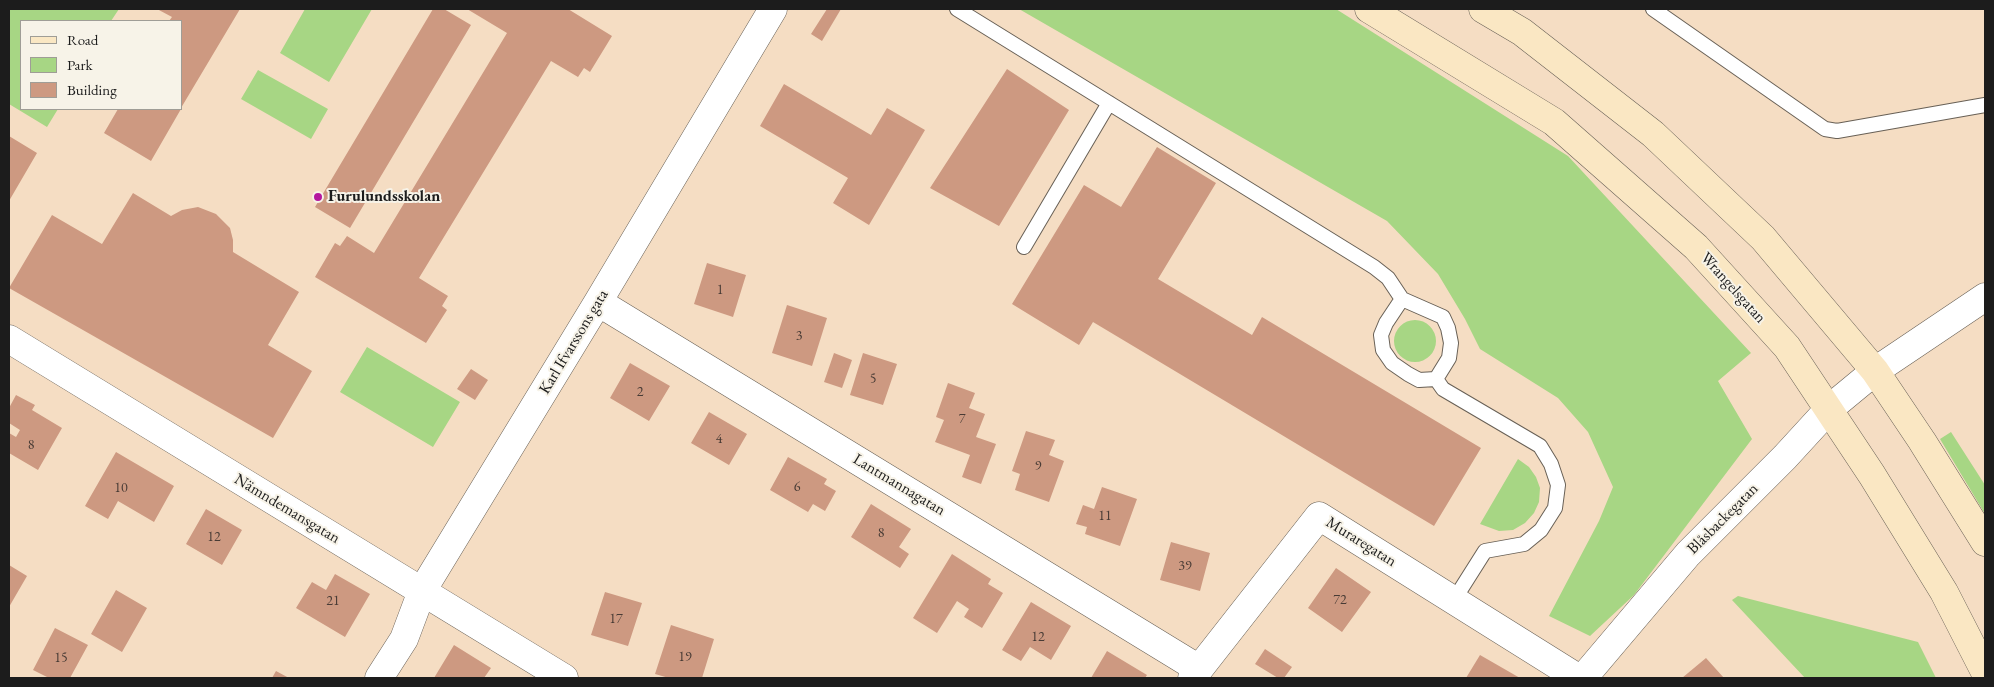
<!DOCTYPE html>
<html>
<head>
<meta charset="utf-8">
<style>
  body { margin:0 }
  #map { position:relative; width:1994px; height:687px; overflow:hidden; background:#f5ddc3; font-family:"EB Garamond",serif }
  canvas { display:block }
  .frame { position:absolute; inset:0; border:10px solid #1c1c1c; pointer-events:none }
  .legend { position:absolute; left:20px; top:20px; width:162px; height:90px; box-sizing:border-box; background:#f7f3e8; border:1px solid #9f9d96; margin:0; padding:6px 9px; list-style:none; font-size:15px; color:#1c1c1c }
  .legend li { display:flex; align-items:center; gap:10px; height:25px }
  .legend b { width:25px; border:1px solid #9f9d96 }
</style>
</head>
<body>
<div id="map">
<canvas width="1994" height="687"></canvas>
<div class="frame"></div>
<ul class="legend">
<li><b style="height:6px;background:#fae7c3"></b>Road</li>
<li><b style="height:14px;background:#a7d684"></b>Park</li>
<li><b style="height:14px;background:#cd9981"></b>Building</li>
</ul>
</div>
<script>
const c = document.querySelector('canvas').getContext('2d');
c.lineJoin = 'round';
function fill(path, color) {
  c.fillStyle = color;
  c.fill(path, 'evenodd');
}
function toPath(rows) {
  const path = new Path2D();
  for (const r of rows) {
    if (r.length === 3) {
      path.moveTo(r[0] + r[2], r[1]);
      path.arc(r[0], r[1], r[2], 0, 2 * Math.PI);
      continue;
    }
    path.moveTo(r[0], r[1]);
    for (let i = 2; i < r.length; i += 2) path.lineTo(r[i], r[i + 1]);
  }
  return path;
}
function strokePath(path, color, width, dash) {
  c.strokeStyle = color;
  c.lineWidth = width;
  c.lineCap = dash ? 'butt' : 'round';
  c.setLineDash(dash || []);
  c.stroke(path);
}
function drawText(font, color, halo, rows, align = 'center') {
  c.font = font + ' "EB Garamond",serif';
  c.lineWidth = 4;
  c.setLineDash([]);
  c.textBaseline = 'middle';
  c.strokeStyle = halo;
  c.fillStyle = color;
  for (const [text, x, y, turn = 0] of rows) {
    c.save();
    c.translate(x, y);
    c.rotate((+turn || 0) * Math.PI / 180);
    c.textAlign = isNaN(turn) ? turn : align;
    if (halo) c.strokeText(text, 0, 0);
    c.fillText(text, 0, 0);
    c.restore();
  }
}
const green = toPath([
  [9,9,119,9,111,21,21,21,21,109,58,109,47,127,9,104],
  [305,9,372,9,329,82,280,53],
  [1019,9,1336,9,1568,156,1751,353,1718,381,1752,439,1634,595,1590,636,1549,616,1599,521,1613,487,1588,432,1558,398,1480,349,1465,319,1438,274,1387,221],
  [258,70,328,109,311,139,241,99],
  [1415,341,21],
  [367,347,460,402,433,447,340,392],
  [1951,432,1985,485,1985,514,1940,439],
  [1518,459,1529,467,1536,477,1540,488,1539,502,1534,513,1525,523,1513,530,1499,531,1480,524],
  [1738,596,1918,642,1936,678,1805,678,1732,600]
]);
const building = toPath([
  [157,9,240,9,181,108,181,21,169,21,172,17],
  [433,9,444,9,471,25,350,228,315,207],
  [467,9,568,9,612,36,590,72,584,68,578,77,551,61,419,278,448,296,442,306,447,310,426,343,315,277,335,243,340,246,347,236,374,253,507,33],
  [827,9,841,9,822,41,811,34],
  [1007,69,1069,110,999,226,930,188],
  [784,84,871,135,887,108,925,130,869,225,833,203,848,178,760,126],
  [118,109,181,109,151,161,104,133],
  [9,136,37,153,9,201],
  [1157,147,1216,183,1158,279,1252,335,1262,317,1481,448,1434,526,1093,322,1079,345,1012,304,1084,185,1121,207],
  [133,193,171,216,182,210,198,207,216,214,230,228,233,240,233,252,299,292,268,345,312,371,273,438,9,288,52,215,102,244],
  [707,263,746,275,733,317,694,304],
  [787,305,827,318,812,366,772,353],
  [834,353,852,360,842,388,824,382],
  [863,353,897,364,883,405,850,395],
  [630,363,670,386,649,421,610,398],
  [471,369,488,380,475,400,457,389],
  [948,383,975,393,969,408,985,414,976,437,996,444,981,484,962,477,970,455,935,442,944,420,936,417],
  [16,395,35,405,32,410,62,428,38,470,9,453,9,433,16,437,20,430,9,423,9,408],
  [709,412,747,434,729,465,691,443],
  [1026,431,1055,440,1049,455,1064,461,1049,502,1015,490,1020,474,1012,471],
  [116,452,174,486,154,522,118,501,108,519,85,506],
  [788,457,827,479,824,484,836,491,825,511,813,504,808,512,770,490],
  [1102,487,1137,499,1120,546,1085,534,1087,527,1076,524,1083,505,1094,509],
  [871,504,911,529,899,547,909,554,900,568,851,537],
  [206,509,242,530,222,565,186,544],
  [1171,542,1210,553,1200,591,1160,580],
  [952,554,991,579,988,584,1003,593,982,628,964,617,969,609,957,601,937,633,913,618],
  [9,565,27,576,9,607],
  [1336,568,1371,592,1342,632,1308,608],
  [335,574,370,594,345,637,296,608,312,582,326,590],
  [116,590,147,608,122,652,91,634],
  [605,592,642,603,628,646,591,635],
  [1031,602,1071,626,1051,660,1030,647,1021,661,1002,650],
  [671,625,714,639,702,678,669,678,655,674],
  [55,628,88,645,70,678,49,678,33,670],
  [454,645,491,668,484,678,434,678],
  [1265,649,1292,667,1284,678,1278,678,1255,664],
  [1107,651,1147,675,1145,678,1091,678],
  [1480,655,1520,678,1466,678],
  [1706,658,1724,678,1682,678],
  [276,671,289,678,272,678]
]);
const service = toPath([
  [957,9,1374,267,1388,278,1402,299,1386,323,1381,335,1383,350,1392,363,1408,374,1419,380,1436,379],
  [1653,9,1825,129,1837,131,1985,105],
  [1024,247,1109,103],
  [1402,299,1443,317,1448,328,1451,343,1449,358,1436,379,1443,389,1540,446,1551,464,1558,485,1555,508,1541,530,1524,544,1485,551,1454,600]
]);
const minor = toPath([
  [598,302,1199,669],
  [9,339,564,678],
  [379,678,404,639,422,591,598,302,773,9],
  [1192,678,1319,516,1578,678]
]);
const tertiary = toPath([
  [1583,678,1688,554,1785,457,1829,409,1875,371,1985,297]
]);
const secondary = toPath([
  [1369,9,1554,122,1696,247,1787,347,1872,475,1944,592,1985,672],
  [1483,9,1522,32,1653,134,1763,238,1875,371,1922,441,1985,542]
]);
const markers = [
  [318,197,5,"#b5179e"]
];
const numberNames = [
  ["1",720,290],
  ["3",799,336],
  ["5",873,379],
  ["2",640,392],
  ["7",962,419],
  ["4",719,439],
  ["8",31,445],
  ["9",1038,466],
  ["6",797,487],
  ["10",121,488],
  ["11",1105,516],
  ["8",881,533],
  ["12",214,537],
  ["39",1185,566],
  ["72",1340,600],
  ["21",333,601],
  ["17",616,619],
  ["12",1038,637],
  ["19",685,657],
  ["15",61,658]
];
const poiNames = [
  ["Furulundsskolan",328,197]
];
const streetNames = [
  ["Wrangelsgatan",1733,288,48],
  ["Karl Ifvarssons gata",574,342,-59],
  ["Lantmannagatan",899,485,31],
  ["Nämndemansgatan",287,509,31],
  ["Blåsbackegatan",1723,519,-45],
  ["Muraregatan",1361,542,32]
];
fill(green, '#a7d684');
fill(building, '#cd9981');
strokePath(service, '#686056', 16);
strokePath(minor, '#686056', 29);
strokePath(tertiary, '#686056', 29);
strokePath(secondary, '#686056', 29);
strokePath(service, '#fff', 14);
strokePath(minor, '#fff', 28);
strokePath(tertiary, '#fff', 28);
strokePath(secondary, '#fae7c3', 28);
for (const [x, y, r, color] of markers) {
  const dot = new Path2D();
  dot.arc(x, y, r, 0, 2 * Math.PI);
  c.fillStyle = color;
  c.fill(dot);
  strokePath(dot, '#f7f3e8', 2);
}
drawText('14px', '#483b35', null, numberNames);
drawText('bold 16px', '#1c1c1c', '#f7f3e8', poiNames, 'left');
drawText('16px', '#1c1c1c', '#f7f3e8', streetNames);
</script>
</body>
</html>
